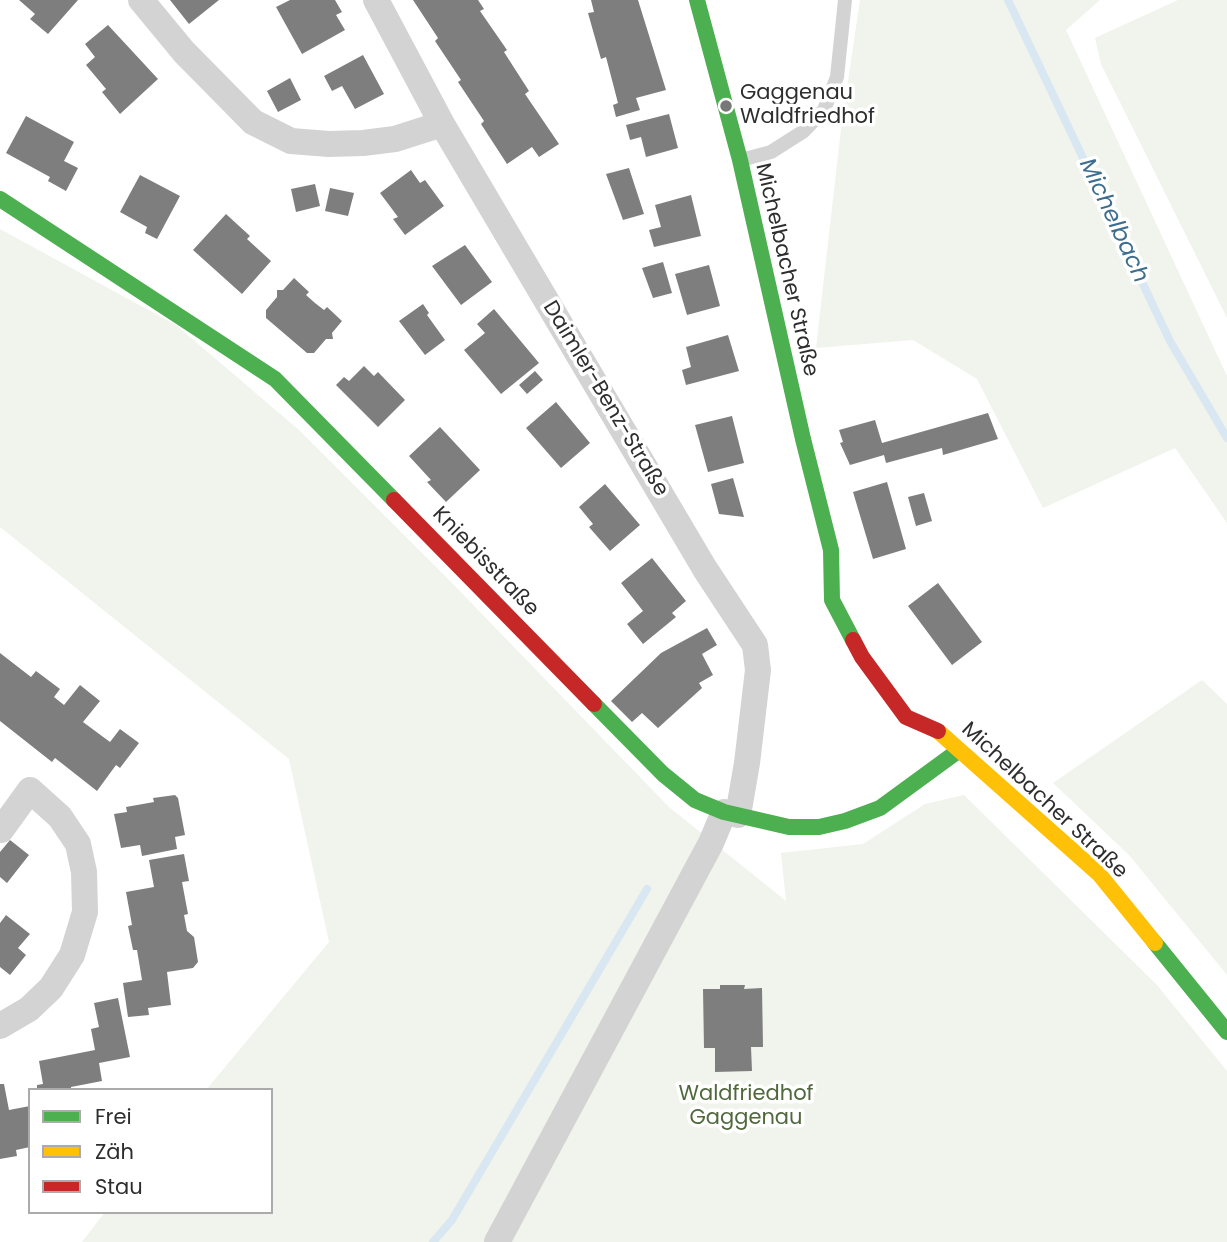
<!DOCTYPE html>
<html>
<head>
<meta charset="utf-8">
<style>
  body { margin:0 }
  #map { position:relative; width:1227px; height:1242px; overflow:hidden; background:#fff; font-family:Poppins,sans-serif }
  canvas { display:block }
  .legend { position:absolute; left:28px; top:1088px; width:245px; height:126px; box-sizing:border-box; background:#fff; border:2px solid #ababab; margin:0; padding:9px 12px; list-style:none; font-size:21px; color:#2e2e2e }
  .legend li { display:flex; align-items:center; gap:14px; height:35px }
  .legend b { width:35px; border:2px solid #ababab }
</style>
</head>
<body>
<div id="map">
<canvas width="1227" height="1242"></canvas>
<ul class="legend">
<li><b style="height:9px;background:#4caf50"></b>Frei</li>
<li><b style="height:9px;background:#ffc107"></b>Zäh</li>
<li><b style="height:9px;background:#c62828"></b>Stau</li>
</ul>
</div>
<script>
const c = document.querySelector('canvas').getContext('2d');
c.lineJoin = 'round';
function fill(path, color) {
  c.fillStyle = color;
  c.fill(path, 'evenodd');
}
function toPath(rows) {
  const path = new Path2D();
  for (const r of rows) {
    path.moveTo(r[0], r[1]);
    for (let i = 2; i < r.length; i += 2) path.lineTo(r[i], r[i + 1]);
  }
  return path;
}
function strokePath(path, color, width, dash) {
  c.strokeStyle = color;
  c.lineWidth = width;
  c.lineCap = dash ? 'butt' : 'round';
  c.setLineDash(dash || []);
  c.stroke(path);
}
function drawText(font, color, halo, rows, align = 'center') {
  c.font = font + ' Poppins,sans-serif';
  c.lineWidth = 7;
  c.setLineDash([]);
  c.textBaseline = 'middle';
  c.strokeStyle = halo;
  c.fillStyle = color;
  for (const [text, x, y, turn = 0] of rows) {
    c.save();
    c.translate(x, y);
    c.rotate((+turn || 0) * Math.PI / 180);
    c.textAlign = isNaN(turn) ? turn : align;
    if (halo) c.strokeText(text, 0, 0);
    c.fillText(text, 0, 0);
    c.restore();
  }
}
const green = toPath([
  [860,0,1100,0,1066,30,1227,376,1227,523,1175,448,1043,508,977,379,913,340,816,348,841,129],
  [1178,0,1227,0,1227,318,1101,64,1095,38],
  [0,229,176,325,299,430,450,581,669,807,786,901,781,853,863,844,925,804,964,795,1157,985,1227,1071,1227,1242,82,1242,105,1212,271,1212,271,1090,206,1090,329,942,289,759,0,527],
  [1202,680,1227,704,1227,975,1129,855,1053,783]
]);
const stream = toPath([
  [1008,0,1170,341,1227,438],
  [433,1242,452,1220,647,889]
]);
const building = toPath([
  [19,0,78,0,48,34,30,19,35,14],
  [170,0,219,0,189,24],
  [290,0,335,0,342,12,336,15,345,30,302,54,276,7],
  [413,0,478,0,484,9,480,11,507,50,504,52,529,91,525,94,559,144,539,157,532,147,507,164,481,124,484,121,458,82,461,80,435,41,438,38],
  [591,0,638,0,666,90,636,98,640,110,616,117,613,105,618,103,606,57,601,59,588,13,594,12],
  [108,25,158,79,120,114,102,92,106,89,86,65,95,57,85,44],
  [363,55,384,94,355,109,342,86,332,91,324,76],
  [290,78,301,100,278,112,267,91],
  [669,114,678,148,646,157,641,137,630,140,626,125],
  [26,116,74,142,64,161,78,168,66,191,48,181,50,177,6,153],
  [629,168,644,214,623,220,606,174],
  [411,170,420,183,425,180,444,206,405,235,393,219,398,217,380,193],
  [140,175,180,196,157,239,145,233,147,227,120,212],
  [315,184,320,206,296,212,291,189],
  [330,188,354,193,348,216,325,211],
  [691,195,701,236,654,247,649,230,661,227,655,205],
  [226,214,250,236,247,239,271,261,242,294,193,250],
  [465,245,492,282,461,305,432,266],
  [663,262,672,293,653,298,642,268],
  [709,265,720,306,687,315,675,274],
  [294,278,309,292,306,295,315,303,324,310,327,307,342,321,332,333,333,339,326,339,314,353,307,353,266,318,266,310,277,297,277,290,283,290],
  [423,304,429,313,427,315,445,340,425,355,399,321],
  [494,309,539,363,501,394,464,350,485,333,477,324],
  [728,335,739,371,686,385,682,370,691,367,686,347],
  [364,366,374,376,378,372,405,400,378,427,336,385,344,377,349,381],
  [535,371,543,380,527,394,519,385],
  [556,402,590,443,561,468,526,428],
  [988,413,998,439,943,455,942,448,886,463,884,455,850,465,840,443,843,442,839,430,875,420,882,443],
  [732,416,744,463,708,472,695,425],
  [440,427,480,470,446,502,427,482,431,480,409,456],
  [733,478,744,517,719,514,711,484],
  [887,482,906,549,873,559,853,492],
  [605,484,640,525,610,551,589,527,593,524,579,507],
  [924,493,932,521,916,526,908,497],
  [652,558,686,601,672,613,676,617,643,644,627,624,643,611,621,583],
  [938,583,982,642,952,665,908,606],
  [707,628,717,645,702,654,713,675,699,683,702,688,658,728,642,713,632,722,611,701,661,653],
  [0,653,31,677,36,671,60,689,54,697,64,705,80,685,100,701,83,722,110,742,120,729,139,743,120,768,116,765,97,791,55,758,52,762,0,721],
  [175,795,178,798,185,835,175,837,177,849,142,856,140,845,121,848,114,814,127,812,126,807,154,802,153,798],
  [10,840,29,855,7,883,0,877,0,852],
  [184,854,189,881,182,882,188,914,184,915,187,931,194,937,198,962,193,968,167,972,171,1005,148,1008,149,1015,128,1017,123,983,142,980,137,950,133,950,128,926,132,925,126,892,154,887,149,860],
  [6,915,30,934,18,948,26,955,10,975,0,967,0,923],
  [720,985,745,985,744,989,762,988,763,1047,751,1047,752,1071,715,1072,715,1048,704,1048,703,989,720,989],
  [118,998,130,1057,99,1063,102,1081,71,1087,71,1090,37,1090,37,1085,43,1084,39,1061,95,1050,91,1029,99,1027,94,1003],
  [0,1084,4,1084,9,1110,30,1106,30,1147,16,1150,17,1156,0,1159]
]);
const lane = toPath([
  [741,160,771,152,804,131,824,110,837,77,845,0]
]);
const street = toPath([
  [141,0,184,52,253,122,291,141,329,144,363,143,395,139,442,124],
  [376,0,442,124,705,569,755,645,758,670,747,763,738,815],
  [0,1026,29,1009,51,988,72,955,85,912,84,872,78,844,60,817,30,790,1,830],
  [497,1242,711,843,724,812]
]);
const fast = toPath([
  [697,0,740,160,803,439,831,550,832,600,853,640],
  [0,199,275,379,394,500],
  [594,704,663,774,695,800,724,812,789,827,819,827,845,821,880,808,958,751],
  [1155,943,1227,1032]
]);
const slow = toPath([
  [939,732,1099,874,1155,943]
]);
const jam = toPath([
  [394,500,594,704],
  [853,640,862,657,906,717,938,731]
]);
const markers = [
  [726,106,7,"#777"]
];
const poiNames = [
  ["Gaggenau",740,94],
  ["Waldfriedhof",740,118]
];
const streetNames = [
  ["Michelbacher Straße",786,270,77],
  ["Daimler-Benz-Straße",605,399,59],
  ["Kniebisstraße",485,562,46],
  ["Michelbacher Straße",1044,801,43]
];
const parkNames = [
  ["Waldfriedhof",746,1095],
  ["Gaggenau",746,1119]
];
const waterNames = [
  ["Michelbach",1113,221,65]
];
fill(green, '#f0f4ec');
strokePath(stream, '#d8e7f1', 8);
fill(building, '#7e7e7e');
strokePath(lane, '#d3d3d3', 14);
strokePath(street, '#d3d3d3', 26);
strokePath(fast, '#4caf50', 16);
strokePath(slow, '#ffc107', 16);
strokePath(jam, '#c62828', 16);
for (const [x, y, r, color] of markers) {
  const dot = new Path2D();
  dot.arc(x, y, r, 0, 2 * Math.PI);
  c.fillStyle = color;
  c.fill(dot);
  strokePath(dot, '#fff', 2.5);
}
drawText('21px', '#2e2e2e', '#fff', poiNames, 'left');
drawText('21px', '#2e2e2e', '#fff', streetNames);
drawText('21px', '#50693c', '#fff', parkNames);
drawText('italic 23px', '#3e6e8e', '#fff', waterNames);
</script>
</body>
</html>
